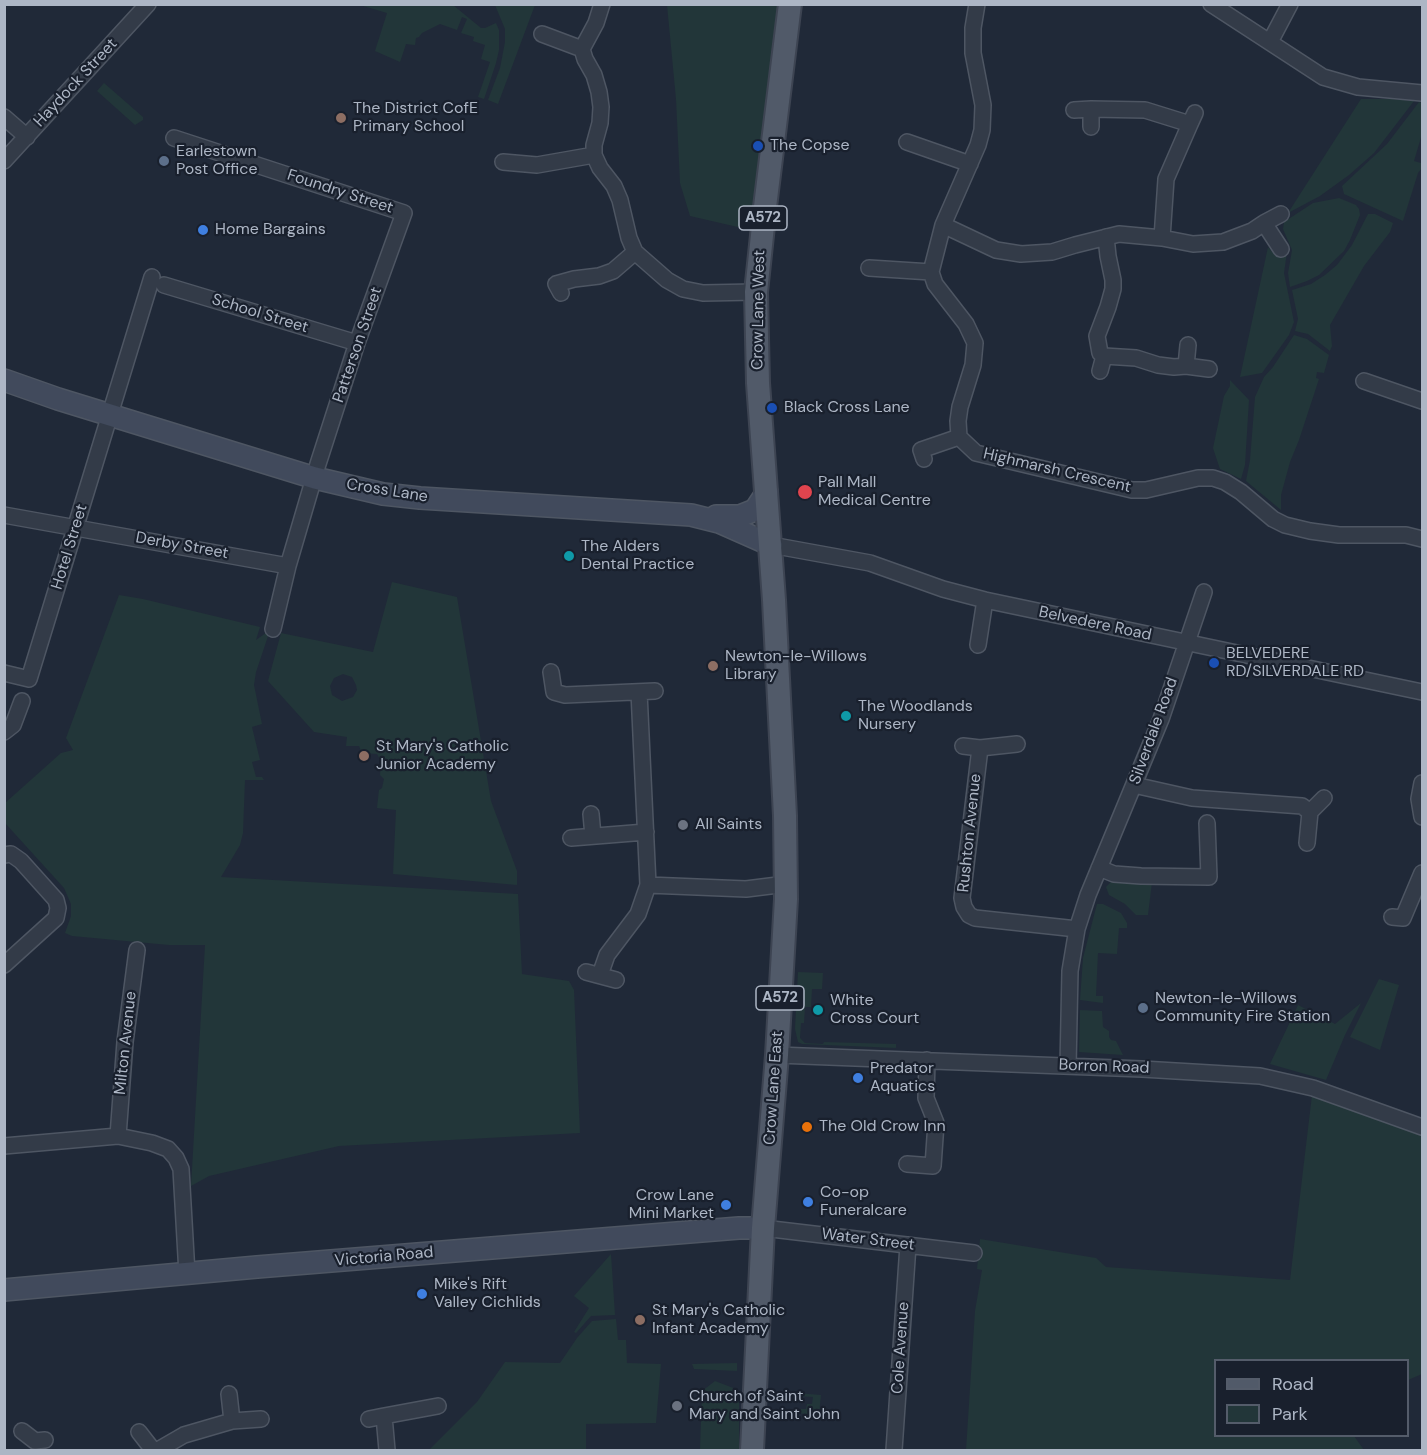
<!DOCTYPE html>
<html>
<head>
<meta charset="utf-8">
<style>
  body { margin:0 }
  #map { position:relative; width:1427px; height:1455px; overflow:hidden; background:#202938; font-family:"DM Sans",sans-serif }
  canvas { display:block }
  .frame { position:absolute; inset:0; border:6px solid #adb6c5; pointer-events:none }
  .legend { position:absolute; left:1214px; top:1359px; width:195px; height:78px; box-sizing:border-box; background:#19202d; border:2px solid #545c6a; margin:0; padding:8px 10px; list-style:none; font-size:18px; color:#adb6c5 }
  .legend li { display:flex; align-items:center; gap:12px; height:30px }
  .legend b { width:30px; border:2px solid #545c6a }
</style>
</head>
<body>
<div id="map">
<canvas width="1427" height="1455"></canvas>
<div class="frame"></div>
<ul class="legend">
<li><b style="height:8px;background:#515a69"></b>Road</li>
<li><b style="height:16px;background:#223639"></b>Park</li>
</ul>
</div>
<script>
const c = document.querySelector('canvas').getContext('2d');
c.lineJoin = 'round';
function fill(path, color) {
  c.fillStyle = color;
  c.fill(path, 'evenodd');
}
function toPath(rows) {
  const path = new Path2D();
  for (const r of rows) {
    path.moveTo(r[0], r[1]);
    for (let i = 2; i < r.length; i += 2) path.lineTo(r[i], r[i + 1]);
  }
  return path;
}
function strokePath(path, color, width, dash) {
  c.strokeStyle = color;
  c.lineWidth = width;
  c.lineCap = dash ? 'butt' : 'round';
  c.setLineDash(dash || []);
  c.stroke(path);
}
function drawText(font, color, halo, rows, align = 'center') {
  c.font = font + ' "DM Sans",sans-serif';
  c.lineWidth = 4.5;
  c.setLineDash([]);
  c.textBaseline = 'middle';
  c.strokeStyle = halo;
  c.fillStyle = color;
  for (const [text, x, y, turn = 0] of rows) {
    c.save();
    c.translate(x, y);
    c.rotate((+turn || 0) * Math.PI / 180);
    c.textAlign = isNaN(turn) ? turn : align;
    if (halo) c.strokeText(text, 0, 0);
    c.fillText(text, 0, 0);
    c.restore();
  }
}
const green = toPath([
  [360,5,453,5,481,28,485,28,496,23,499,30,499,50,496,63,484,99,478,97,490,62,481,59,485,45,473,41,474,37,461,33,467,19,462,17,457,30,440,24,422,33,419,37,416,38,415,45,406,44,400,62,375,51,387,13],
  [495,5,535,5,498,104,488,100,500,68,505,42,505,29],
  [667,5,782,5,756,229,742,228,690,216,680,183,676,99],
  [104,83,143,117,143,120,135,125,97,91],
  [1361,99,1392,99,1414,101,1374,153,1349,175,1320,196,1288,213],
  [1419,102,1422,103,1422,134,1414,161,1421,163,1422,157,1422,168,1418,173,1403,221,1344,194,1342,186,1387,144],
  [1339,198,1356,205,1359,209,1360,215,1350,240,1344,251,1319,275,1307,281,1290,287,1288,273,1292,250,1283,229,1284,222,1313,203],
  [1368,214,1375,214,1393,223,1390,232,1364,266,1330,325,1332,346,1330,351,1308,334,1295,331,1298,319,1292,290,1311,284,1325,275,1337,265,1352,245],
  [1268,247,1275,255,1287,252,1284,273,1294,322,1289,335,1262,373,1240,377],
  [1294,335,1307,339,1329,355,1324,373,1317,372,1316,378,1319,379,1299,440,1290,462,1281,495,1281,510,1246,481,1250,460,1255,397,1264,377,1273,367],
  [1230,380,1249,400,1245,465,1241,479,1220,469,1213,448,1224,396,1230,386],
  [392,582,457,597,491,801,517,871,517,885,393,874,396,810,377,808,379,790,382,788,384,779,380,775,381,761,377,754,362,753,359,746,346,746,347,737,314,732,268,681,281,633,373,652],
  [343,674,352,677,356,685,357,690,353,697,342,701,332,695,330,686,334,678],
  [119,595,143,599,260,627,256,640,270,630,256,672,254,685,262,724,252,727,260,760,252,762,256,777,262,777,264,780,245,780,243,833,240,845,221,877,518,894,522,974,569,981,574,990,580,1133,339,1146,209,1176,191,1186,205,945,169,945,72,936,65,933,71,916,71,904,64,888,5,823,5,803,61,753,73,750,66,738],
  [1114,879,1152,882,1148,915,1136,915,1125,904,1109,895,1106,887],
  [1097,904,1103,904,1121,913,1127,923,1127,928,1119,928,1117,954,1098,953,1096,996,1103,996,1103,1003,1080,1000,1083,958],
  [798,972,823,973,822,989,812,989,811,1007,805,1007,804,1023,801,1023,800,1038,805,1043,823,1044,824,1042,896,1044,896,1048,802,1044,798,1042,795,1029],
  [1379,979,1399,985,1380,1050,1350,1037],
  [1361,1003,1345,1035,1326,1080,1270,1064,1298,1005,1335,1024],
  [1080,1010,1102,1011,1103,1027,1109,1031,1109,1037,1111,1040,1116,1041,1123,1055,1079,1052],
  [1312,1095,1422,1134,1422,1374,1408,1380,1408,1360,1216,1360,1216,1436,1354,1436,1364,1450,966,1450,975,1311,982,1270,977,1269,980,1239,1096,1258,1106,1267,1290,1280],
  [611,1254,615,1315,591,1316,576,1333,574,1332,589,1308,574,1296],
  [616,1319,618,1340,626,1340,627,1363,661,1364,656,1423,586,1424,586,1450,429,1450,477,1402,505,1362,560,1363,577,1338,592,1321],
  [737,1363,737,1371,694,1369,692,1364],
  [715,1381,736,1389,739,1395,739,1450,700,1450,702,1391],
  [797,1393,821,1395,819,1415,796,1413,796,1409,806,1409,807,1404,812,1404,813,1397,797,1396]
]);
const street = toPath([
  [977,4,973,28,973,53,983,105,982,130,978,145,943,225,931,272,935,284,966,324,975,343,973,365,960,407,958,421,959,437,976,453,1132,490,1146,490,1198,478,1213,478,1225,482,1241,492,1273,519,1285,525,1310,531,1339,535,1406,535,1422,539],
  [1211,4,1323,77,1358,87,1422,93],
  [1270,42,1290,4],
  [582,49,596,23,602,4],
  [1091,109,1145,110,1190,124,1195,113],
  [1074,110,1091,109,1091,127],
  [4,117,27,137],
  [174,138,404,213,357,343,318,464,288,566,273,629],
  [907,142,970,164],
  [594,155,600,168,614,186,620,200,629,238,635,252,667,280,683,289,703,293,756,292],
  [4,161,148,4],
  [503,162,537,165,594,155,594,145,600,123,601,107,599,92,594,75,585,59,582,49,542,34],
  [1264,223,1281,214],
  [943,225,996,250,1021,254,1052,252,1075,245,1119,234,1162,238,1193,244,1223,242,1252,231,1264,223,1281,249],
  [1162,238,1166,179,1190,124],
  [869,268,931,272],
  [164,285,357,343],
  [561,293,556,284,574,279,599,276,613,271,635,252],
  [1188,345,1186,366,1209,369],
  [1104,356,1136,358,1158,365,1174,367,1186,366],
  [1100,371,1104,356,1100,353,1097,336,1108,307,1113,289,1113,280,1108,256,1106,237],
  [1364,381,1422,401],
  [924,459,921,450,959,437],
  [4,515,288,566],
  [771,545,870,563,943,589,985,600,1422,692],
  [978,645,985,600],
  [551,672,554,692,565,695,655,691],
  [4,673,29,679,152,277],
  [639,692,648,885,746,889,786,884],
  [4,732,13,725,22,701],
  [1017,744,980,748,962,898,964,907,969,915,975,918,1077,929],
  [963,746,980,748],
  [1422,783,1419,799,1422,817],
  [1134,785,1192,798,1302,806,1310,812],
  [591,814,593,836],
  [571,838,646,832],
  [1307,843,1310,812,1324,798],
  [4,855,11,854,21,861,56,900,58,908,56,918,4,965],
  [1099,868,1114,874,1141,876,1209,877,1207,823],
  [1392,917,1403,918,1422,873],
  [586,972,616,980],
  [600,975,607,955,638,914,648,885],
  [777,1055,1142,1069,1260,1076,1313,1088,1422,1127],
  [1068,1066,1070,971,1077,929,1088,895,1161,719,1204,592],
  [118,1136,125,1042,137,950],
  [4,1146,118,1136,152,1143,168,1149,176,1158,181,1169,187,1274],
  [907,1164,933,1166,936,1123,926,1098,927,1060],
  [763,1228,974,1253],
  [229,1394,232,1421,261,1419],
  [384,1416,438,1406],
  [369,1419,384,1416,387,1450],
  [22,1431,35,1441,45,1440],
  [139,1432,153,1450],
  [158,1450,184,1435,232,1421],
  [894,1450,908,1245]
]);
const secondary = toPath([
  [4,380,58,399,315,478,383,494,420,498,691,515,719,522,771,545],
  [716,516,740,516,755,510,767,492],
  [4,1290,257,1267,739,1228,763,1228]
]);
const primary = toPath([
  [752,1450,763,1228,777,1055,786,899,785,816,774,600,758,383,756,292,765,207,790,4]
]);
const markers = [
  [341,118,6,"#8d6e63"],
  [758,146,6,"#1a4fb4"],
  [164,161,6,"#5c6f8a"],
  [203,230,6,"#3f7fe0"],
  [772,408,6,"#1a4fb4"],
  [805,492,8,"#e0444e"],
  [569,556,6,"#0f9aa8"],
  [1214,663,6,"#1a4fb4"],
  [713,666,6,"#8d6e63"],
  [846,716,6,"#0f9aa8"],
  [364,756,6,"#8d6e63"],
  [683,825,6,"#6b7280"],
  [1143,1008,6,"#5c6f8a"],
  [818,1010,6,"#0f9aa8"],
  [858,1078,6,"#3f7fe0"],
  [807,1127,6,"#e8710a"],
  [808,1202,6,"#3f7fe0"],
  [726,1205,6,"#3f7fe0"],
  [422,1294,6,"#3f7fe0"],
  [640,1320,6,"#8d6e63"],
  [677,1406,6,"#6b7280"]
];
const shields = [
  [763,218,48],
  [780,998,48]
];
const shieldNames = [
  ["A572",763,218],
  ["A572",780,998]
];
const streetNames = [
  ["Haydock Street",76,83,-47],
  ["Foundry Street",340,192,18],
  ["Crow Lane West",759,310,-89],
  ["School Street",260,314,17],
  ["Patterson Street",358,345,-71],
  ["Highmarsh Crescent",1057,471,13],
  ["Cross Lane",387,491,9],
  ["Derby Street",182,546,10],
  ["Hotel Street",70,547,-73],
  ["Belvedere Road",1095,624,12],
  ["Silverdale Road",1154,731,-70],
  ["Rushton Avenue",970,833,-84],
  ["Milton Avenue",126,1043,-84],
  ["Borron Road",1104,1067,2],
  ["Crow Lane East",774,1088,-86],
  ["Water Street",868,1240,7],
  ["Victoria Road",384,1257,-5],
  ["Cole Avenue",901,1348,-86]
];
const poiNames = [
  ["The District CofE",353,109],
  ["Primary School",353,127],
  ["The Copse",770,146],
  ["Earlestown",176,152],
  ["Post Office",176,170],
  ["Home Bargains",215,230],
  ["Black Cross Lane",784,408],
  ["Pall Mall",818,483],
  ["Medical Centre",818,501],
  ["The Alders",581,547],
  ["Dental Practice",581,565],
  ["BELVEDERE",1226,654],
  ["RD/SILVERDALE RD",1226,672],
  ["Newton-le-Willows",725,657],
  ["Library",725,675],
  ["The Woodlands",858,707],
  ["Nursery",858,725],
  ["St Mary's Catholic",376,747],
  ["Junior Academy",376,765],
  ["All Saints",695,825],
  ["Newton-le-Willows",1155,999],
  ["Community Fire Station",1155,1017],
  ["White",830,1001],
  ["Cross Court",830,1019],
  ["Predator",870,1069],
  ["Aquatics",870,1087],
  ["The Old Crow Inn",819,1127],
  ["Co-op",820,1193],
  ["Funeralcare",820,1211],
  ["Crow Lane",714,1196,"right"],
  ["Mini Market",714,1214,"right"],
  ["Mike's Rift",434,1285],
  ["Valley Cichlids",434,1303],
  ["St Mary's Catholic",652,1311],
  ["Infant Academy",652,1329],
  ["Church of Saint",689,1397],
  ["Mary and Saint John",689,1415]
];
fill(green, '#223639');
strokePath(street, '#4e5663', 18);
strokePath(secondary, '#4e5663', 24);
strokePath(primary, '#3d4452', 26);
strokePath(street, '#333b48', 15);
strokePath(secondary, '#414a5c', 21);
strokePath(primary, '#515a69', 22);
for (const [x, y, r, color] of markers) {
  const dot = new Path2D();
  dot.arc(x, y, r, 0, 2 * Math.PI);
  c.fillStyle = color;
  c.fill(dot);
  strokePath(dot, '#19202d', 2);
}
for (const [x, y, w] of shields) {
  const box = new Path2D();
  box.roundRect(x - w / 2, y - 12, w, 24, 4.5);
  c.fillStyle = '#19202d';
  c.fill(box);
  strokePath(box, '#adb6c5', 1.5);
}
drawText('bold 15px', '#adb6c5', null, shieldNames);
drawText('16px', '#adb6c5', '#19202d', streetNames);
drawText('16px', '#adb6c5', '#19202d', poiNames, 'left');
</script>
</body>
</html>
